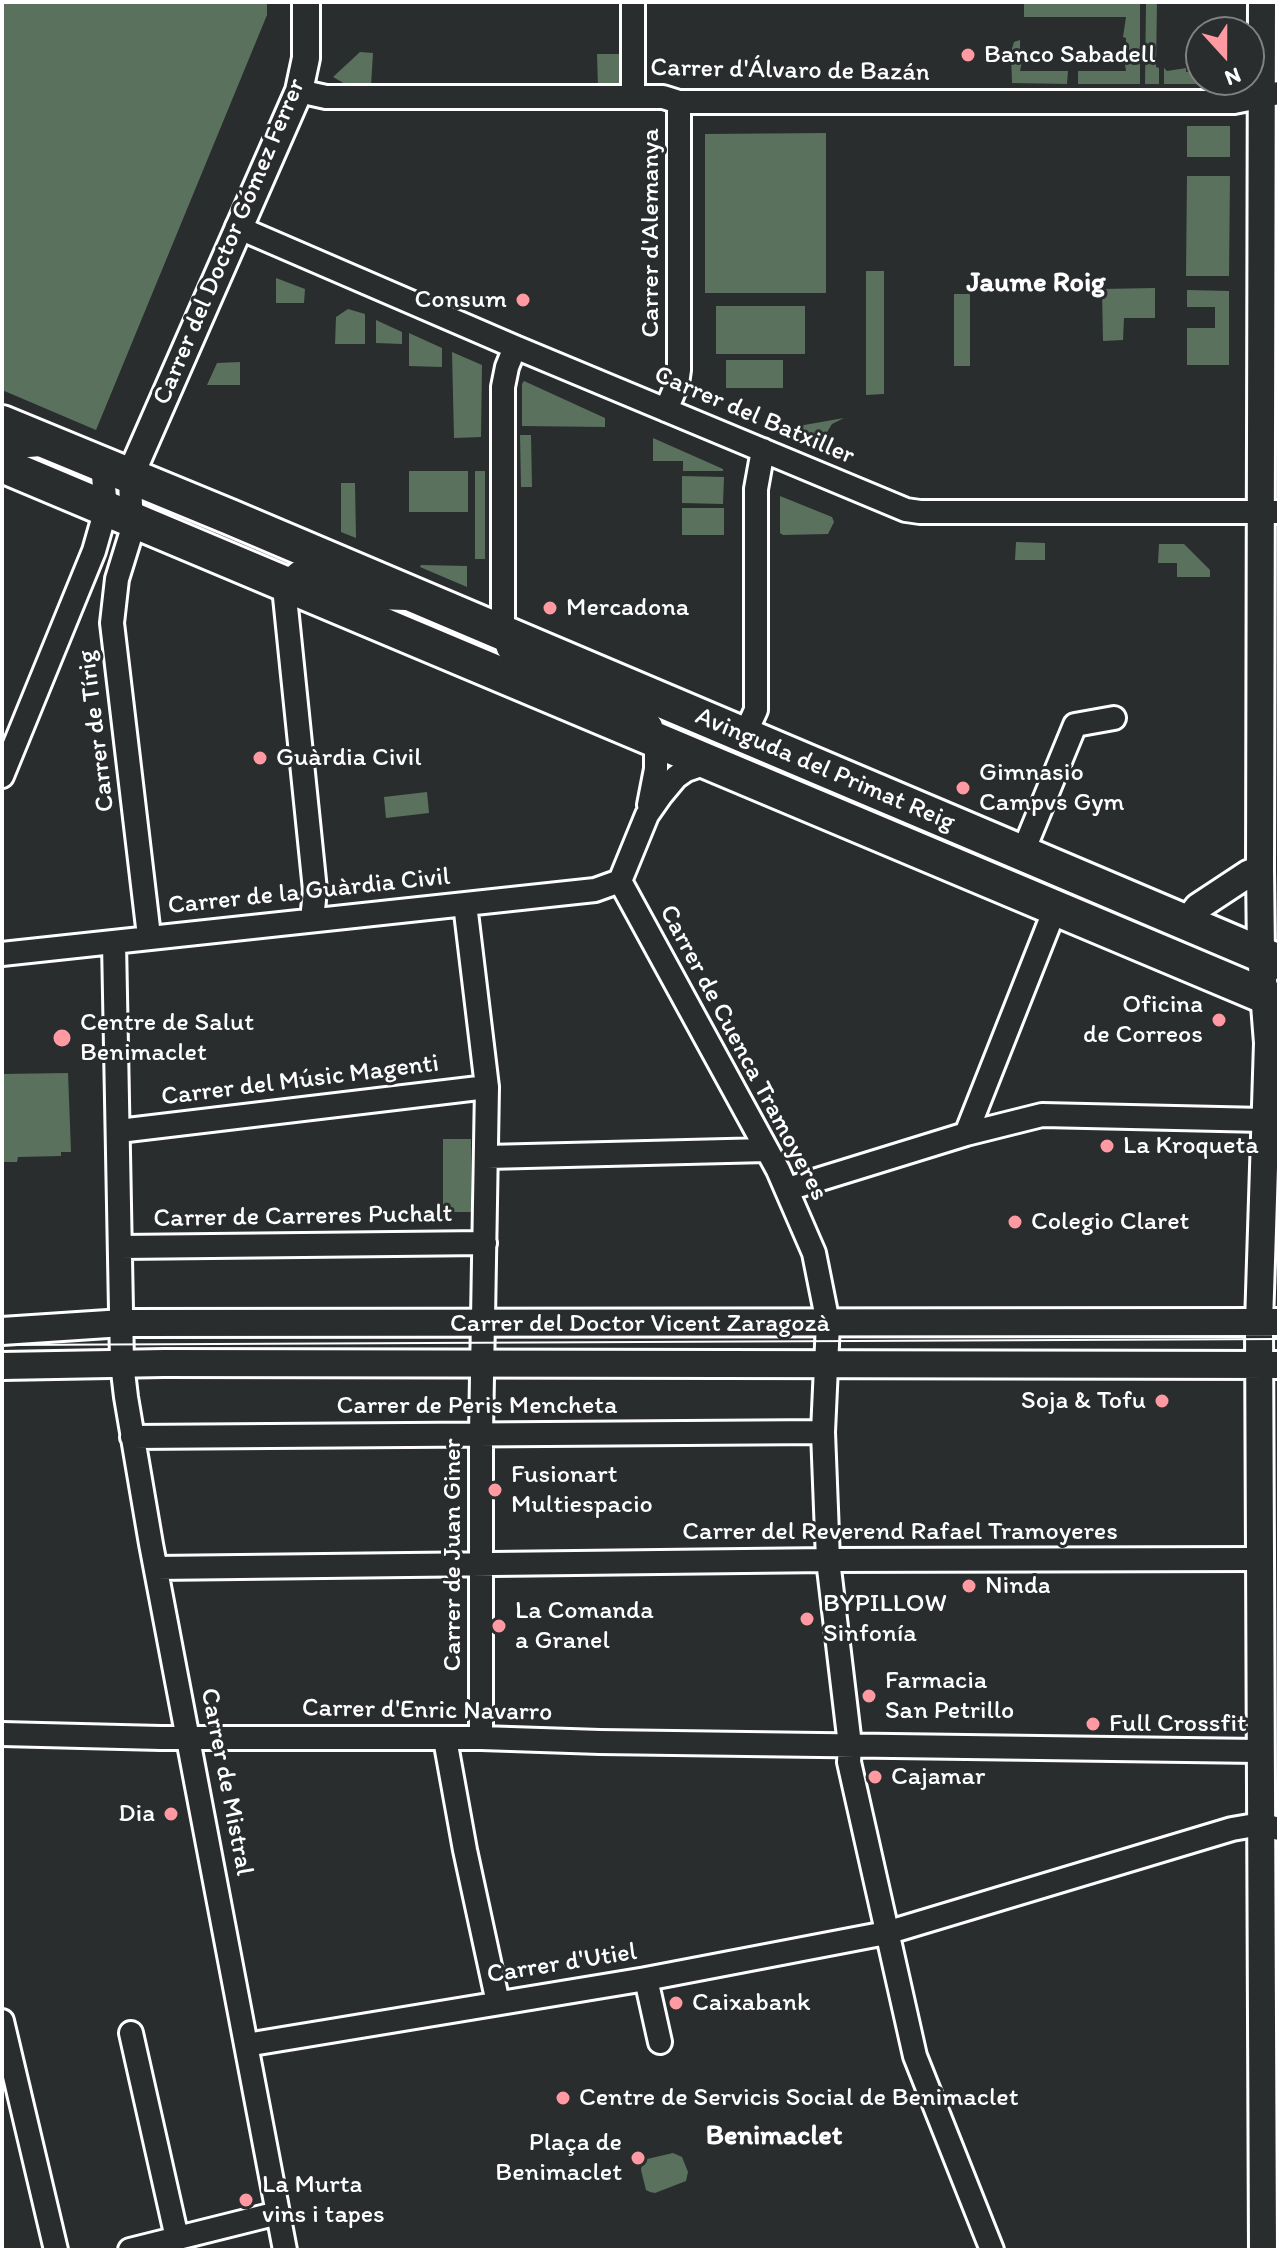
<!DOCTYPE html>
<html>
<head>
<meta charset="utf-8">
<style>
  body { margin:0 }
  #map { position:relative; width:1281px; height:2252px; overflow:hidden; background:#2a2d2e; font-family:Itim,sans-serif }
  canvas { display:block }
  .frame { position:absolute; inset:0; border:4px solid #fff; pointer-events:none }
  .north { position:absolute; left:1185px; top:16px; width:80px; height:80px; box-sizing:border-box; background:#2a2d2e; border:2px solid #7f8182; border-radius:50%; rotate:159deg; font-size:22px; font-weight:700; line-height:32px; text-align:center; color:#fff }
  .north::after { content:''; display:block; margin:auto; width:28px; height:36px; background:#ff9aa2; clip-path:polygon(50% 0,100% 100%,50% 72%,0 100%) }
</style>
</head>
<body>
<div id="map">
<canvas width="1281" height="2252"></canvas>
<div class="frame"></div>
<div class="north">N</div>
</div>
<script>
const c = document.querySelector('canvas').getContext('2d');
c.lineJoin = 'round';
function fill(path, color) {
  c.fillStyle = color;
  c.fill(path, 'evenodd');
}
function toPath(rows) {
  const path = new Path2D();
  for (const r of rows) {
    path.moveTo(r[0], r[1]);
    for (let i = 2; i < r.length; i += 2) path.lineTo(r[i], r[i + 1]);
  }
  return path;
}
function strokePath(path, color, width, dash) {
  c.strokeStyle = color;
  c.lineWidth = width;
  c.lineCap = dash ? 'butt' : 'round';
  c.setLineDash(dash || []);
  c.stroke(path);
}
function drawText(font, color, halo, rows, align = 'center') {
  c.font = font + ' Itim,sans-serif';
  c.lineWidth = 6;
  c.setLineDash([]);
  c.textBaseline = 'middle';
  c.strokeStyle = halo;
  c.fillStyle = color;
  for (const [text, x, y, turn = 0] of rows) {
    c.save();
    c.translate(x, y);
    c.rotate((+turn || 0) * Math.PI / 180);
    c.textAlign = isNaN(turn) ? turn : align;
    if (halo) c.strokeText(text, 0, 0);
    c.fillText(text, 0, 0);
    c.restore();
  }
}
const green = toPath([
  [2,2,267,2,267,15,96,430,2,390],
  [1024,2,1140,2,1140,84,1078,84,1078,71,1126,71,1123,51,1126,51,1126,38,1123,37,1126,17,1024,17],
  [1146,2,1157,2,1156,67,1159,68,1159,84,1145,84],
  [1020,40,1020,51,1024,52,1020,71,1068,71,1067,84,1012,83,1011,52,1014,42],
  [360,52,373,53,371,86,352,88,333,77],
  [597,54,625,54,625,87,598,88],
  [1164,68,1167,71,1186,68,1186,72,1200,71,1201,68,1201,80,1230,80,1230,84,1164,84],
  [1187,126,1230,126,1230,157,1187,157],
  [826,133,826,293,705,293,705,134],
  [1187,176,1230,176,1229,276,1186,276],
  [866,271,884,271,884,394,866,395],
  [276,278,305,289,304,303,276,303],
  [1155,288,1155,318,1124,318,1123,340,1103,341,1102,289],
  [1187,290,1229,291,1229,365,1187,365,1187,328,1215,328,1215,307,1187,307],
  [954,294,970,294,970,366,954,366],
  [716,306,805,306,805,354,716,354],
  [348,309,365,314,365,344,335,344,336,317],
  [376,320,402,332,402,344,376,343],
  [409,333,442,348,442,367,409,366],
  [452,352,482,365,481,437,454,438],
  [726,360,783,360,783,388,726,388],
  [240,362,240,385,207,385,217,363],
  [524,381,605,418,605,427,522,426,522,384],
  [844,418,832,424,821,442,787,428],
  [520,435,531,435,532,487,521,487],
  [653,438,723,469,723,471,683,471,683,461,653,461],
  [409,471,468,471,468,512,409,512],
  [475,471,485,471,485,559,475,559],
  [682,476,724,477,723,504,682,503],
  [341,483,355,483,356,538,341,532],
  [780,496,832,517,834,522,828,534,783,535,780,533],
  [682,508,724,508,724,535,682,535],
  [1016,542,1045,543,1045,560,1015,560],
  [1159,544,1184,544,1210,570,1210,577,1177,577,1177,563,1158,563],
  [421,565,467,566,467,587,420,567],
  [427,792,429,813,386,818,384,797],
  [68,1073,71,1152,61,1152,61,1156,18,1157,17,1162,2,1162,2,1074],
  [443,1139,471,1139,471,1212,443,1212],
  [673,2153,682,2157,688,2172,686,2181,655,2193,650,2192,646,2190,641,2170,642,2164,647,2159]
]);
const minor = toPath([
  [633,2,633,96],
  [299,91,326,97,663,97,679,102,1234,102,1279,93],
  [237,227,515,347,906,510,920,512,1279,512],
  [515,347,507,367,503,387,503,633,508,648,515,659,643,715,651,726,656,749,656,769,649,805],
  [666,410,677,384,679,370,679,102],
  [2,442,16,447,40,445],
  [130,476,131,506,135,521,117,579,112,623,149,936],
  [744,736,756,710,756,489,763,450],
  [709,762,686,770,676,777,661,795,647,815,620,881,778,1170,814,1253,828,1323,823,1432,828,1560,850,1745,849,1762,915,2056,992,2250],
  [2,776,94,551,106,509,102,464],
  [1022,854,1075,725,1114,718],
  [465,904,487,1087,481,1434,481,1738],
  [312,920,315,890,285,597,292,578,299,572,312,572,352,591,375,598,407,599],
  [114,942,122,1363,126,1397,151,1544,285,2250],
  [2,954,595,890,620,881],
  [119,1131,487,1087],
  [966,1134,1055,909],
  [487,1157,767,1150],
  [788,1189,966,1134,1042,1115,1264,1120],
  [121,1247,485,1243],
  [132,1437,823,1432],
  [156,1568,828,1560,1259,1559],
  [2,1734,161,1738,481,1738,600,1742,1259,1751],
  [445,1739,465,1850,498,2003],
  [646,1979,660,2042],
  [2,2021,56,2250],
  [131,2033,177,2238],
  [246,2045,646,1979,886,1933,1232,1829,1261,1824,1279,1829],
  [130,2250,278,2213]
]);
const tertiary = toPath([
  [1262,2,1260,869,1261,954,1268,1043,1259,1323,1263,2250],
  [130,476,299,91,306,58,306,2],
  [1186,923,1198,907,1248,874,1260,869],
  [2,1331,123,1323,1279,1322],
  [2,1366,164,1363,1279,1365]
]);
const primary = toPath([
  [2,423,230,517,1279,962],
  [2,465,1279,1002]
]);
const tram = toPath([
  [2,1345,1279,1339]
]);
const markers = [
  [968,55,8,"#ff9aa2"],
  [523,300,8,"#ff9aa2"],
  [550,608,8,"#ff9aa2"],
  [260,758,8,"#ff9aa2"],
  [963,788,8,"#ff9aa2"],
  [1219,1020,8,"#ff9aa2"],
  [62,1038,10,"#ff9aa2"],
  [1107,1146,8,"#ff9aa2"],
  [1015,1222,8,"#ff9aa2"],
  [1162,1401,8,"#ff9aa2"],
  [495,1490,8,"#ff9aa2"],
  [969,1586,8,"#ff9aa2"],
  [807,1619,8,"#ff9aa2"],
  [499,1626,8,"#ff9aa2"],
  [869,1696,8,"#ff9aa2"],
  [1093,1724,8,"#ff9aa2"],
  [875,1777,8,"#ff9aa2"],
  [171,1814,8,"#ff9aa2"],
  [676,2003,8,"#ff9aa2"],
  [563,2098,8,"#ff9aa2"],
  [638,2158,8,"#ff9aa2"],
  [246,2200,8,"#ff9aa2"]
];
const poiNames = [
  ["Banco Sabadell",984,55],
  ["Consum",507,300,"right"],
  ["Mercadona",566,608],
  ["Guàrdia Civil",276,758],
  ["Gimnasio",979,773],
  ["Campvs Gym",979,803],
  ["Oficina",1203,1005,"right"],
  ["de Correos",1203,1035,"right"],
  ["Centre de Salut",80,1023],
  ["Benimaclet",80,1053],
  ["La Kroqueta",1123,1146],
  ["Colegio Claret",1031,1222],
  ["Soja & Tofu",1146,1401,"right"],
  ["Fusionart",511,1475],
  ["Multiespacio",511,1505],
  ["Ninda",985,1586],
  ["BYPILLOW",823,1604],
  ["Sinfonía",823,1634],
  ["La Comanda",515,1611],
  ["a Granel",515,1641],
  ["Farmacia",885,1681],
  ["San Petrillo",885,1711],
  ["Full Crossfit",1109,1724],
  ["Cajamar",891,1777],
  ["Dia",155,1814,"right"],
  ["Caixabank",692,2003],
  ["Centre de Servicis Social de Benimaclet",579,2098],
  ["Plaça de",622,2143,"right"],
  ["Benimaclet",622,2173,"right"],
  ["La Murta",262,2185],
  ["vins i tapes",262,2215]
];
const streetNames = [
  ["Carrer d'Álvaro de Bazán",790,71,1],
  ["Carrer d'Alemanya",651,233,-90],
  ["Carrer del Doctor Gómez Ferrer",230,242,-67],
  ["Carrer del Batxiller",754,416,23],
  ["Carrer de Tírig",97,731,-97],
  ["Avinguda del Primat Reig",825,770,23],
  ["Carrer de la Guàrdia Civil",309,892,-6],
  ["Carrer de Cuenca Tramoyeres",743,1053,62],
  ["Carrer del Músic Magenti",300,1081,-7],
  ["Carrer de Carreres Puchalt",303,1217,-1],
  ["Carrer del Doctor Vicent Zaragozà",640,1324],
  ["Carrer de Peris Mencheta",477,1406],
  ["Carrer del Reverend Rafael Tramoyeres",900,1532],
  ["Carrer de Juan Giner",453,1555,-90],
  ["Carrer d'Enric Navarro",427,1711,1],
  ["Carrer de Mistral",226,1782,79],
  ["Carrer d'Utiel",562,1964,-9]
];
const neighbourhoodNames = [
  ["Jaume Roig",1036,284],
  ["Benimaclet",774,2137]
];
fill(green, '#5a715e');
strokePath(minor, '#fff', 28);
strokePath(tertiary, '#fff', 32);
strokePath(primary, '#fff', 40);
strokePath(minor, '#2a2d2e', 22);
strokePath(tertiary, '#2a2d2e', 26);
strokePath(primary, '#2a2d2e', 34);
strokePath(tram, '#fff', 2);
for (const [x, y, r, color] of markers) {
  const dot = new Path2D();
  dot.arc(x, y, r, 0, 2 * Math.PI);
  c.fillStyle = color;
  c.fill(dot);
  strokePath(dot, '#2a2d2e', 3);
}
drawText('26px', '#fff', '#2a2d2e', poiNames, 'left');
drawText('26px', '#fff', '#2a2d2e', streetNames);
drawText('bold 28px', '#fff', '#2a2d2e', neighbourhoodNames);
</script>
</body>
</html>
